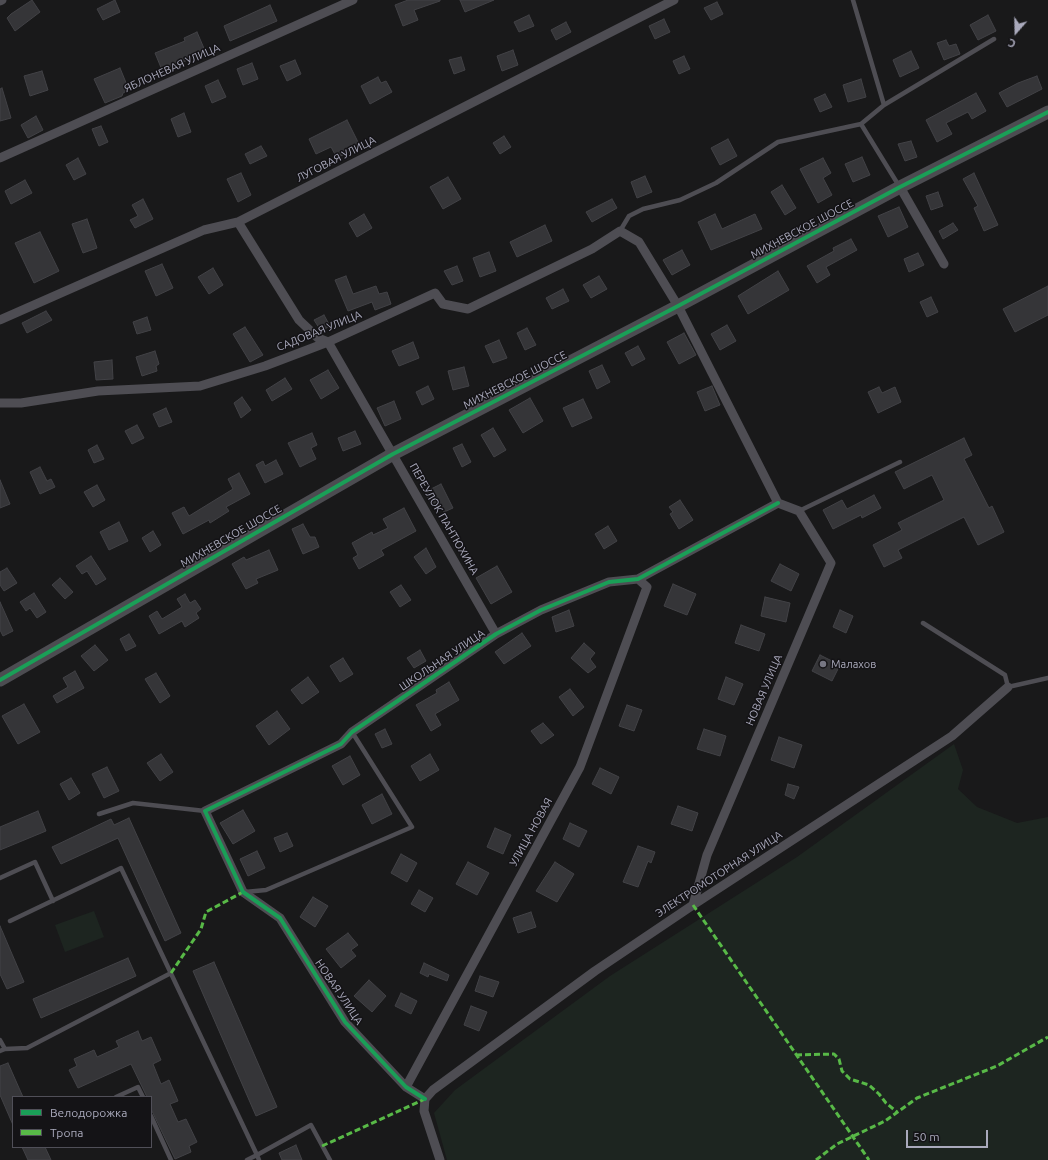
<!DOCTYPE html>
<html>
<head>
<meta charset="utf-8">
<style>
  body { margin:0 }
  #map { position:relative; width:1048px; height:1160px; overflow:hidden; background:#19191a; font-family:Ubuntu,sans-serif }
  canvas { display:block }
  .legend { position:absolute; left:12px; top:1096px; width:140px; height:52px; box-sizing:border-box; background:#141316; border:1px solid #504f58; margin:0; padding:5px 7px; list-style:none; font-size:12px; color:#aaaabc }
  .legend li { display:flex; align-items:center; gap:8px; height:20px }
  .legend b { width:20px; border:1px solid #504f58 }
  .north { position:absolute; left:996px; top:12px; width:40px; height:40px; -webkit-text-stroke:3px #141316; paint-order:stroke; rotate:200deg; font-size:11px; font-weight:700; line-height:16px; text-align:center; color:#aaaabc }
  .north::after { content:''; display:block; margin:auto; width:14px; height:18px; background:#aaaabc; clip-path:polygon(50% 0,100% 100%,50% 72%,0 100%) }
  .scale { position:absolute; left:906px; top:1130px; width:82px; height:18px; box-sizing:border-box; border:2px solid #aaaabc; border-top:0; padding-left:5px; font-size:12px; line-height:14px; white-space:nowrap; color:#aaaabc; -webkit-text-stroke:3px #141316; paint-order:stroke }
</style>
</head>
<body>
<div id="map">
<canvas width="1048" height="1160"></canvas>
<ul class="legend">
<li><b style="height:5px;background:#1a9f57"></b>Велодорожка</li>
<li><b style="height:5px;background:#58b947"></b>Тропа</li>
</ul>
<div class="north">С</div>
<div class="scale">50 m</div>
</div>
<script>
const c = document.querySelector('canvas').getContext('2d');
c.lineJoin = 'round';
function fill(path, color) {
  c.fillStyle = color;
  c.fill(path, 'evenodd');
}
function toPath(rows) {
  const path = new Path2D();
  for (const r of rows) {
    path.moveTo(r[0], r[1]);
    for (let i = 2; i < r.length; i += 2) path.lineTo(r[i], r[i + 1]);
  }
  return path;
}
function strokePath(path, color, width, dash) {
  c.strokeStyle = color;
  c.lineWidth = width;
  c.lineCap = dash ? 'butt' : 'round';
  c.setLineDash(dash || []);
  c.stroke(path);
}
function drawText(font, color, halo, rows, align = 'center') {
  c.font = font + ' Ubuntu,sans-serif';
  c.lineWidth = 3;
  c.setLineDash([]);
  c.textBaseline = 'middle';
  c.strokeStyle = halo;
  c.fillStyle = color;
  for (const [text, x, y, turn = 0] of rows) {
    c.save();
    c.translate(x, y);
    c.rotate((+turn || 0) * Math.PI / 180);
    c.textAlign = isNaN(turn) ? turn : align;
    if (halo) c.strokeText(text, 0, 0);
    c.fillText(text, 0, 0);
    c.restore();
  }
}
const green = toPath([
  [954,744,963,770,958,789,977,807,1017,823,1048,817,1048,1160,447,1160,434,1113,455,1090,610,976,797,857],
  [94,911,104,937,65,952,55,925]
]);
const building = toPath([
  [32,0,40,12,15,31,7,18,11,14,32,0],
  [115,0,120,12,103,20,97,9,115,0],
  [408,0,440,0,440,1,414,10,418,20,403,26,395,5,408,0],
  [460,0,494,0,465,12,460,0],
  [717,2,723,14,711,20,704,8,717,2],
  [270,5,277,21,230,41,224,26,270,5],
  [529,15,534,26,519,32,514,22,529,15],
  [988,15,996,31,978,40,970,25,988,15],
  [664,19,670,32,655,39,649,26,664,19],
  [566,22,571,32,556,40,551,30,566,22],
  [197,32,206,53,162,70,155,53,185,41,184,38,197,32],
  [946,40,949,46,956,44,960,54,944,60,937,43,946,40],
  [513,50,518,65,502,71,497,56,513,50],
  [911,51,919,68,900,77,893,60,911,51],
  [684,56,690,69,679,74,673,61,684,56],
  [461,57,465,70,454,74,449,60,461,57],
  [295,60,301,74,287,81,280,66,295,60],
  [252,63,258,79,243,85,237,69,252,63],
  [120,68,129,90,123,93,122,96,105,103,94,79,120,68],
  [42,71,48,90,30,96,24,76,42,71],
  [1037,76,1042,89,1007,107,999,93,1018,83,1037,76],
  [378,77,381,83,386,81,392,92,370,104,361,86,378,77],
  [861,79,866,97,848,102,843,85,861,79],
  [218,80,226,97,212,103,205,86,218,80],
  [2,88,11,118,0,121,0,89,2,88],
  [976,93,986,111,972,119,968,112,946,123,952,134,937,142,926,120,976,93],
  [825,94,832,107,820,112,814,99,825,94],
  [184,113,191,132,178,137,171,119,184,113],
  [36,116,43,130,28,138,21,125,36,116],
  [347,120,360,146,337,158,331,147,316,154,309,139,347,120],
  [101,126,108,142,99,146,92,129,101,126],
  [504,136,511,147,500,154,493,143,504,136],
  [728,139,737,156,720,165,711,148,728,139],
  [911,141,917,157,905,161,898,144,911,141],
  [261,146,267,156,250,164,245,154,261,146],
  [862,157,870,175,853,182,845,164,862,157],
  [78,158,86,174,74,180,66,165,78,158],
  [823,158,831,173,823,178,832,195,818,203,800,169,823,158],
  [241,173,251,195,238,202,227,179,241,173],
  [974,173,998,225,984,231,974,208,978,206,963,179,974,173],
  [645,176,652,192,637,198,631,182,645,176],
  [448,177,461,199,443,209,430,187,448,177],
  [25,180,32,193,11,204,5,191,25,180],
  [782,185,796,208,785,215,771,192,782,185],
  [938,192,943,206,931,210,926,196,938,192],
  [143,199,153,219,135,228,130,220,138,216,132,205,143,199],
  [612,199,617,208,592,222,586,212,612,199],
  [899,207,908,227,888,237,878,216,899,207],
  [364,214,372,228,357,237,349,223,364,214],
  [715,214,722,229,755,214,762,229,711,250,698,222,715,214],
  [87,219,97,248,83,253,72,224,87,219],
  [953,223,958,230,943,239,939,231,953,223],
  [545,225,552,241,517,257,510,242,545,225],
  [40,232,59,271,34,283,15,243,40,232],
  [851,239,857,250,826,267,830,275,817,283,807,266,834,251,833,248,851,239],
  [682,250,690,265,672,275,663,260,682,250],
  [489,252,496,271,480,277,473,258,489,252],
  [918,253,924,265,909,272,904,259,918,253],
  [162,264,173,288,156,296,145,271,162,264],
  [457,266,463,281,452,285,444,271,457,266],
  [213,268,223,285,209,294,198,277,213,268],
  [778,271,789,290,748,314,738,296,778,271],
  [346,276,353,294,376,286,379,294,387,292,391,304,375,310,372,302,348,311,335,280,346,276],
  [599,276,607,289,591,298,583,285,599,276],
  [1048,286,1048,315,1015,332,1003,309,1048,286],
  [563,289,569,301,552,309,546,298,563,289],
  [931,297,938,312,927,317,920,302,931,297],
  [46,311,52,320,27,333,22,323,46,311],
  [324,315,330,326,321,331,314,320,324,315],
  [147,317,151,330,137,334,133,322,147,317],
  [727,325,736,341,720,350,711,334,727,325],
  [245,327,263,355,250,362,233,334,245,327],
  [527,328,536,345,525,350,517,333,527,328],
  [684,333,696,355,679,364,667,342,684,333],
  [499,340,507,358,493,363,485,346,499,340],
  [413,342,419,358,399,366,392,351,413,342],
  [638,346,645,359,632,366,625,353,638,346],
  [155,351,159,364,156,366,157,371,142,376,136,357,155,351],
  [112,360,113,379,96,380,94,362,112,360],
  [602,365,610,382,597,389,589,371,602,365],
  [464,367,469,386,453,390,448,371,464,367],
  [328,370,339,388,321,399,310,380,328,370],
  [285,378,292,389,272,401,266,390,285,378],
  [428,386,434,399,422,405,416,392,428,386],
  [712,386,720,405,705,411,697,392,712,386],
  [879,387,882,393,895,387,901,402,878,413,868,392,879,387],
  [242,397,251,410,241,418,234,403,242,397],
  [530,398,543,421,523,433,509,410,530,398],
  [583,399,592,418,572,427,563,408,583,399],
  [394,401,401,419,385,426,377,408,394,401],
  [166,408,172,422,159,427,153,414,166,408],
  [137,425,144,438,132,444,125,431,137,425],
  [493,428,506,450,494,457,481,435,493,428],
  [355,431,361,444,343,451,338,438,355,431],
  [312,433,317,445,311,448,316,459,300,467,288,443,312,433],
  [964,438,972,455,964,459,989,508,992,506,1004,532,978,545,964,517,898,550,902,558,884,567,873,545,902,530,898,523,944,500,932,475,904,489,895,472,964,438],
  [462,444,471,462,462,467,453,448,462,444],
  [97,445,104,459,94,463,88,450,97,445],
  [276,460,283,474,265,483,256,465,263,461,265,466,276,460],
  [40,467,47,481,51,479,55,487,40,494,30,472,40,467],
  [239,473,250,494,226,507,229,511,210,523,209,520,183,534,172,513,184,507,189,516,233,489,228,479,239,473],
  [0,480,10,504,0,508,0,480],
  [441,484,453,508,444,512,439,504,433,507,425,492,441,484],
  [97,485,105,500,93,507,84,492,97,485],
  [874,495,881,508,862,518,861,515,833,529,823,510,842,500,847,509,874,495],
  [680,500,693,520,679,529,670,514,673,512,669,507,680,500],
  [404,508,416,531,381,550,384,555,359,569,353,558,358,555,352,543,372,532,373,535,388,528,383,519,404,508],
  [119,522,128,541,109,550,100,532,119,522],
  [303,524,310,537,315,537,319,547,303,554,292,529,303,524],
  [608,526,617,541,604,549,595,534,608,526],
  [153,531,161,545,150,552,142,538,153,531],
  [426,548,436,567,426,574,414,557,426,548],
  [269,550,278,570,256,579,258,583,246,589,232,564,244,557,246,560,269,550],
  [91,556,106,579,96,585,87,571,82,574,76,566,91,556],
  [780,564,799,574,791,591,771,581,780,564],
  [497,566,512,592,491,604,476,578,497,566],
  [7,568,17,583,4,591,0,585,0,572,7,568],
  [60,578,73,592,65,599,52,585,60,578],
  [673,584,696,594,687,615,664,606,673,584],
  [401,585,411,600,400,607,390,592,401,585],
  [34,593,46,612,37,618,30,608,26,611,20,602,34,593],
  [185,594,190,603,195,600,201,609,196,613,199,618,185,627,182,621,159,634,149,616,157,611,162,619,182,607,177,599,185,594],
  [765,597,790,603,786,622,761,616,765,597],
  [0,602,13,631,3,636,0,630,0,602],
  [569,610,574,626,556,632,552,617,569,610],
  [840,610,853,616,846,633,833,627,840,610],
  [741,625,765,634,759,651,735,643,741,625],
  [522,633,531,646,504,664,495,652,522,633],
  [129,634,136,646,126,651,120,639,129,634],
  [584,643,595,653,590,659,596,667,588,673,571,658,584,643],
  [95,645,108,660,94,671,81,656,95,645],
  [420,650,426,661,414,668,407,658,420,650],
  [820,655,840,665,832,681,812,671,820,655],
  [343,658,353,674,340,682,330,666,343,658],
  [75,671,84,688,57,703,53,696,68,687,63,678,75,671],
  [156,673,170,696,160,703,145,679,156,673],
  [308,677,319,692,302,704,291,690,308,677],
  [726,677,743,684,734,705,718,699,726,677],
  [449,682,459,700,435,714,441,725,431,731,416,705,437,693,436,690,449,682],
  [570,689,584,707,573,716,559,697,570,689],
  [24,704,40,732,18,744,2,716,24,704],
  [627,705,642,710,634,731,619,726,627,705],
  [277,711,290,729,269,745,256,726,277,711],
  [543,723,554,735,541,744,531,731,543,723],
  [385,729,392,744,382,748,375,734,385,729],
  [704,729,726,736,720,756,697,749,704,729],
  [779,737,802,745,794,768,771,760,779,737],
  [161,754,173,772,160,781,147,763,161,754],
  [430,754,439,770,420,781,411,766,430,754],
  [350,756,360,775,343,785,332,766,350,756],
  [107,767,119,791,104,798,92,774,107,767],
  [600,768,619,777,611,794,592,784,600,768],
  [71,778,80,793,69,800,60,784,71,778],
  [788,784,799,787,794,799,785,795,788,784],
  [382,794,392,814,372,824,362,805,382,794],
  [678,806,698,813,692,831,671,824,678,806],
  [243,810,255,831,233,844,220,823,243,810],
  [38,811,46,831,0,850,0,827,38,811],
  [129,818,181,933,165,941,118,838,61,864,52,847,111,819,114,825,129,818],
  [570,823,587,831,579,847,563,839,570,823],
  [495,828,511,835,503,854,487,847,495,828],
  [287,833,293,846,280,852,274,838,287,833],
  [638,846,655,852,651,863,648,861,638,887,623,882,638,846],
  [257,851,265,868,248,876,240,859,257,851],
  [401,854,417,863,407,882,391,873,401,854],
  [468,862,489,873,477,895,456,884,468,862],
  [555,862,574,874,557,902,536,891,555,862],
  [419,890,433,898,425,912,411,904,419,890],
  [313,897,328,906,315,927,300,917,313,897],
  [531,912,536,927,518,933,513,918,531,912],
  [0,926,24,982,7,989,0,974,0,926],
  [348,933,358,945,351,950,356,956,341,968,326,949,348,933],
  [128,958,136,976,41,1018,33,999,128,958],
  [214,962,277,1107,256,1116,193,971,214,962],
  [424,963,449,975,447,981,429,974,428,977,420,973,424,963],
  [480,976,499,982,493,997,475,991,480,976],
  [369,980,386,996,372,1012,354,996,369,980],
  [401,993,417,1001,411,1014,395,1006,401,993],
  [471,1006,487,1012,479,1031,464,1025,471,1006],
  [138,1031,142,1041,151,1037,161,1060,153,1064,161,1084,169,1080,178,1101,170,1104,178,1122,186,1119,197,1142,189,1146,191,1152,175,1159,151,1109,151,1097,147,1097,131,1064,78,1088,69,1070,77,1066,74,1059,94,1050,97,1057,119,1047,116,1041,138,1031],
  [8,1063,23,1097,13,1097,13,1125,0,1095,0,1066,8,1063],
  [296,1145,302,1160,282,1160,279,1153,296,1145],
  [22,1147,45,1147,51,1160,28,1160,22,1147]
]);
const lane = toPath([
  [853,0,884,105,861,124,899,186],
  [884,105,994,39],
  [620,231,629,216,643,209,680,200,716,183,778,142,861,124],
  [799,511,900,462],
  [923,623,1005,675,1008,687,1048,678],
  [99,814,133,803,205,811],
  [0,878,35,862,53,901],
  [245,892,266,890,412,827,352,732],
  [10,921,121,868,257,1155,247,1160],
  [0,1040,5,1049],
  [0,1051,5,1049,27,1048,171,973],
  [116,1097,138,1087,143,1097],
  [151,1116,171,1160],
  [259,1160,257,1155,311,1125,330,1160]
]);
const street = toPath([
  [0,1,2,0],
  [0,158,353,0],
  [900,187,944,264],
  [238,222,299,320,318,338,328,342,496,634],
  [0,320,204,230,238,222,674,0],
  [0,403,21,403,98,391,200,386,265,366,328,342,435,293,443,304,468,309,592,249,620,231,639,242,678,306,778,503],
  [693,905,707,855,831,563,799,511,778,503],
  [406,1087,580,767,647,587,638,579],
  [425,1099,406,1087,345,1022,280,918,243,892,205,811,341,744,352,732,496,634,541,610,609,582,638,579,778,503],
  [425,1099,433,1090,595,971,693,905,952,736,1008,687],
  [425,1099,424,1111,440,1160]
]);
const secondary = toPath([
  [0,680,393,454,678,306,900,187,1048,112]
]);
const quiet = toPath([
  [693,905,869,1160],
  [171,973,201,929,206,912,243,892],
  [796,1055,834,1054,839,1059,842,1071,850,1079,869,1085,879,1094,886,1103,897,1112],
  [322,1146,425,1099],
  [816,1160,837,1144,885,1121,917,1098,997,1066,1048,1037]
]);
const cycleway = toPath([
  [0,680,393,454,678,306,900,187,1048,112],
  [425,1099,406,1087,345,1022,280,918,243,892,205,811,341,744,352,732,496,634,541,610,609,582,638,579,778,503]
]);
const markers = [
  [823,664,4,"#777783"]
];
const streetNames = [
  ["ЯБЛОНЕВАЯ УЛИЦА",172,68,-24],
  ["ЛУГОВАЯ УЛИЦА",336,159,-27],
  ["МИХНЕВСКОЕ ШОССЕ",802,229,-28],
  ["САДОВАЯ УЛИЦА",319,331,-22],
  ["МИХНЕВСКОЕ ШОССЕ",515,380,-27],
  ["ПЕРЕУЛОК ПАНТЮХИНА",444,519,60],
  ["МИХНЕВСКОЕ ШОССЕ",231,536,-30],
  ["ШКОЛЬНАЯ УЛИЦА",442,660,-34],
  ["НОВАЯ УЛИЦА",764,690,-67],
  ["УЛИЦА НОВАЯ",531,832,-61],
  ["ЭЛЕКТРОМОТОРНАЯ УЛИЦА",719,874,-33],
  ["НОВАЯ УЛИЦА",339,992,56]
];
const poiNames = [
  ["Малахов",831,664]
];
fill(green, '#1d2520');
fill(building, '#353538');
strokePath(building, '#424246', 1);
strokePath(lane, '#4e4d53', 4.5);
strokePath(street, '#4e4d53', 9);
strokePath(secondary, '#4c4c51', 13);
strokePath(quiet, '#58b947', 3, [6, 3]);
strokePath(cycleway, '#1a9f57', 4);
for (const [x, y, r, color] of markers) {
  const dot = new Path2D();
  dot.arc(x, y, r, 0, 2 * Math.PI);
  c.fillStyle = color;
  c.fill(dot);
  strokePath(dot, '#141316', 1.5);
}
drawText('11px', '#aaaabc', '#141316', streetNames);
drawText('11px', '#aaaabc', '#141316', poiNames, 'left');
</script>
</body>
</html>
